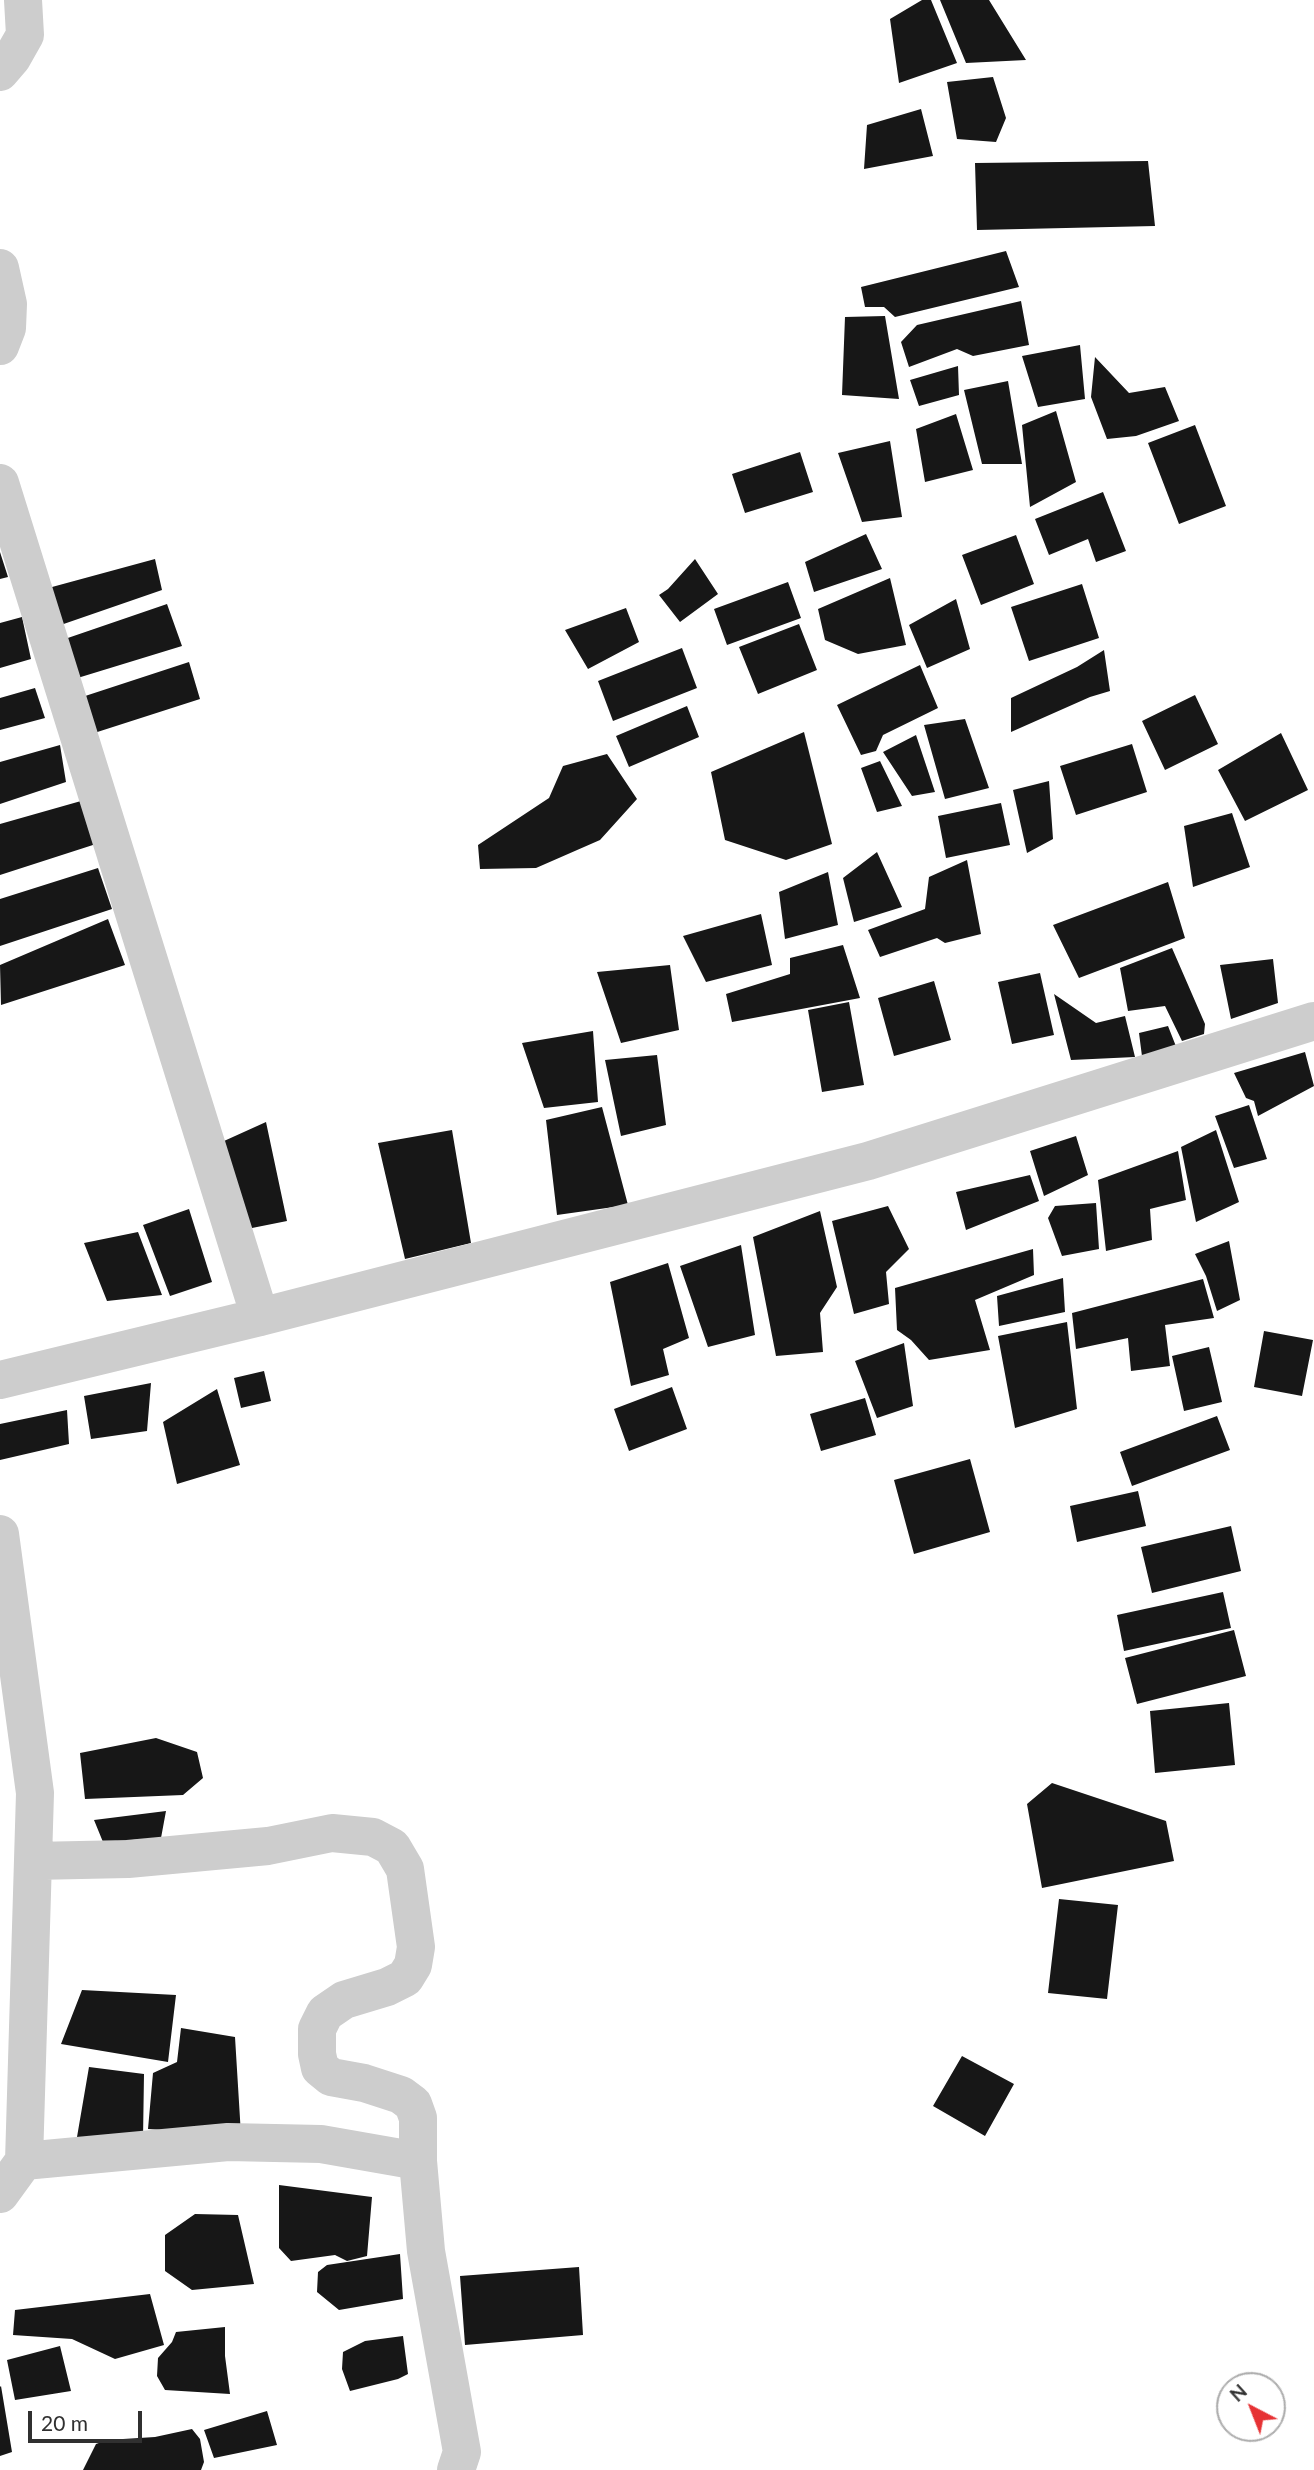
<!DOCTYPE html>
<html>
<head>
<meta charset="utf-8">
<style>
  body { margin:0 }
  #map { position:relative; width:1314px; height:2470px; overflow:hidden; background:#fff; font-family:Lato,sans-serif }
  canvas { display:block }
  .north { position:absolute; left:1216px; top:2372px; width:70px; height:70px; box-sizing:border-box; background:#fff; border:2px solid #acacac; border-radius:50%; rotate:318deg; font-size:19px; font-weight:700; line-height:28px; text-align:center; color:#303030 }
  .north::after { content:''; display:block; margin:auto; width:24px; height:32px; background:#e63234; clip-path:polygon(50% 0,100% 100%,50% 72%,0 100%) }
  .scale { position:absolute; left:28px; top:2411px; width:114px; height:32px; box-sizing:border-box; border:4px solid #303030; border-top:0; padding-left:9px; font-size:21px; line-height:24px; white-space:nowrap; color:#303030; -webkit-text-stroke:5px #fff; paint-order:stroke }
</style>
</head>
<body>
<div id="map">
<canvas width="1314" height="2470"></canvas>
<div class="north">N</div>
<div class="scale">20 m</div>
</div>
<script>
const c = document.querySelector('canvas').getContext('2d');
c.lineJoin = 'round';
function fill(path, color) {
  c.fillStyle = color;
  c.fill(path, 'evenodd');
}
function toPath(rows) {
  const path = new Path2D();
  for (const r of rows) {
    path.moveTo(r[0], r[1]);
    for (let i = 2; i < r.length; i += 2) path.lineTo(r[i], r[i + 1]);
  }
  return path;
}
function strokePath(path, color, width, dash) {
  c.strokeStyle = color;
  c.lineWidth = width;
  c.lineCap = dash ? 'butt' : 'round';
  c.setLineDash(dash || []);
  c.stroke(path);
}
const building = toPath([
  [922,0,931,0,957,63,899,83,890,19],
  [940,0,989,0,1026,60,966,63],
  [993,77,1006,118,996,142,957,139,947,82],
  [921,109,933,156,864,169,867,125],
  [1148,161,1155,226,977,230,975,163],
  [1006,251,1019,287,895,317,884,307,865,307,861,287],
  [1021,301,1029,345,973,356,957,349,909,367,901,342,917,325],
  [885,316,899,399,842,395,845,317],
  [1080,345,1085,399,1038,407,1022,356],
  [1095,357,1129,393,1165,387,1179,421,1136,436,1107,439,1091,397],
  [958,366,959,395,919,406,910,380],
  [1008,381,1022,464,982,464,964,390],
  [1056,411,1076,482,1030,507,1022,425],
  [956,414,973,470,925,482,916,429],
  [1195,425,1226,506,1179,524,1148,443],
  [890,441,902,517,862,522,838,453],
  [800,452,813,492,745,513,732,474],
  [1103,492,1126,551,1096,562,1088,539,1049,555,1035,519],
  [866,534,882,569,814,592,805,562],
  [1016,535,1034,584,981,605,962,555],
  [0,552,8,577,0,579],
  [155,559,162,590,52,628,41,590],
  [695,559,718,594,680,622,659,595,668,589],
  [890,578,906,645,858,654,825,640,818,609],
  [788,582,801,618,727,645,714,609],
  [1082,584,1099,638,1029,661,1011,607],
  [956,599,970,649,927,668,909,625],
  [167,604,182,646,71,680,59,641],
  [626,608,639,642,588,669,565,630],
  [22,617,31,659,0,668,0,623],
  [799,624,817,670,758,694,739,647],
  [682,648,697,688,613,721,598,681],
  [1104,650,1110,691,1090,697,1011,732,1011,698,1077,667],
  [189,662,200,699,88,735,76,699],
  [920,665,938,708,883,735,876,751,861,755,837,705],
  [35,688,45,718,0,730,0,698],
  [1195,695,1218,744,1165,770,1142,721],
  [687,706,699,737,629,767,616,736],
  [965,719,989,788,945,799,924,725],
  [804,732,832,844,786,860,725,840,711,772],
  [1281,733,1308,790,1245,821,1218,770],
  [916,735,935,792,912,796,883,752],
  [1132,744,1147,792,1076,815,1060,766],
  [60,745,66,782,0,804,0,762],
  [607,754,637,799,600,840,536,868,480,869,478,845,549,798,563,766],
  [880,761,902,806,877,812,861,768],
  [1049,781,1053,839,1027,853,1013,790],
  [81,801,96,844,0,875,0,824],
  [1001,803,1010,845,946,858,938,816],
  [1232,813,1250,867,1193,887,1184,826],
  [877,852,902,907,854,922,843,878],
  [967,860,981,934,945,943,937,938,880,957,868,930,925,909,929,877],
  [98,868,112,909,0,946,0,899],
  [828,872,838,925,785,939,779,892],
  [1168,882,1185,938,1079,978,1053,925],
  [761,914,772,965,706,982,683,936],
  [108,919,125,965,1,1005,0,965],
  [843,945,860,998,732,1022,726,994,790,974,790,958],
  [1172,948,1205,1024,1204,1034,1182,1041,1165,1006,1128,1011,1120,968],
  [1273,959,1278,1003,1231,1019,1220,965],
  [670,965,679,1030,621,1043,597,972],
  [1040,973,1054,1035,1012,1044,998,982],
  [934,981,951,1040,894,1056,878,998],
  [1054,994,1096,1023,1125,1016,1135,1057,1071,1060],
  [849,1002,864,1085,822,1092,808,1010],
  [1168,1026,1179,1054,1143,1064,1139,1033],
  [593,1031,598,1102,544,1108,522,1043],
  [1305,1052,1314,1086,1258,1116,1254,1101,1246,1098,1234,1073],
  [657,1055,666,1125,621,1136,605,1060],
  [1249,1105,1267,1159,1234,1168,1215,1116],
  [602,1107,628,1205,557,1215,546,1120],
  [266,1122,287,1221,247,1229,224,1141],
  [452,1130,471,1243,405,1259,378,1143],
  [1216,1130,1239,1202,1196,1222,1181,1147],
  [1076,1136,1088,1175,1044,1196,1030,1151],
  [1178,1151,1186,1200,1150,1209,1152,1240,1106,1251,1098,1180],
  [1030,1175,1039,1201,966,1230,956,1192],
  [1096,1203,1099,1249,1062,1256,1048,1218,1055,1206],
  [888,1206,909,1249,886,1272,889,1304,854,1314,832,1221],
  [189,1209,212,1282,170,1296,143,1225],
  [820,1211,837,1287,820,1313,823,1352,776,1356,753,1237],
  [138,1232,162,1295,107,1301,84,1243],
  [1229,1241,1240,1300,1217,1311,1206,1276,1195,1254],
  [741,1245,755,1335,708,1347,680,1266],
  [1033,1249,1034,1275,975,1300,990,1350,929,1360,911,1340,897,1330,895,1288],
  [668,1263,689,1338,663,1349,669,1375,631,1386,610,1282],
  [1063,1278,1065,1312,999,1326,997,1296],
  [1203,1279,1214,1318,1165,1325,1170,1366,1131,1371,1128,1338,1076,1349,1072,1313],
  [1067,1322,1077,1409,1015,1428,998,1336],
  [1264,1331,1313,1340,1302,1396,1254,1387],
  [904,1343,913,1406,877,1418,855,1361],
  [1209,1347,1222,1402,1184,1411,1172,1356],
  [264,1371,271,1401,241,1408,234,1378],
  [151,1383,147,1431,91,1439,84,1396],
  [672,1387,687,1429,629,1451,614,1409],
  [217,1389,240,1465,177,1484,163,1422],
  [865,1398,876,1435,821,1451,810,1414],
  [67,1410,69,1444,0,1460,0,1424],
  [1217,1416,1230,1450,1132,1486,1120,1452],
  [970,1459,990,1532,914,1554,894,1480],
  [1138,1491,1146,1526,1077,1542,1070,1506],
  [1231,1526,1241,1571,1152,1593,1141,1547],
  [1223,1592,1231,1628,1124,1651,1117,1615],
  [1234,1630,1246,1676,1137,1704,1125,1658],
  [1229,1703,1235,1765,1155,1773,1150,1711],
  [156,1738,197,1752,203,1778,183,1795,85,1799,80,1753],
  [1052,1783,1166,1821,1174,1861,1042,1888,1027,1804],
  [166,1811,161,1838,103,1842,94,1820],
  [1059,1899,1118,1905,1107,1999,1048,1993],
  [82,1990,176,1995,168,2062,61,2044],
  [181,2028,235,2037,241,2135,148,2129,153,2073,177,2062],
  [962,2056,1014,2084,985,2136,933,2106],
  [89,2067,144,2074,143,2139,77,2137],
  [279,2185,372,2197,367,2256,347,2261,335,2255,291,2261,279,2248],
  [195,2214,238,2215,254,2284,192,2290,165,2271,165,2235],
  [400,2254,403,2299,339,2310,317,2292,318,2272,327,2265],
  [579,2267,583,2335,465,2345,460,2276],
  [150,2294,164,2345,115,2359,72,2339,13,2335,15,2310],
  [225,2327,225,2356,230,2394,165,2390,157,2376,158,2358,172,2342,176,2332],
  [403,2336,408,2374,398,2379,350,2391,342,2369,343,2352,365,2341],
  [60,2346,71,2391,15,2400,7,2360],
  [1,2386,12,2452,0,2456,0,2387],
  [267,2411,277,2445,214,2458,204,2430],
  [192,2429,200,2439,204,2462,201,2470,83,2470,96,2444,107,2440,155,2437]
]);
const minor = toPath([
  [0,72,12,58,25,35,23,0],
  [0,268,8,304,7,328,0,346],
  [0,483,260,1317],
  [0,1380,260,1317,868,1161,1314,1021],
  [0,1534,35,1793,24,2161,228,2142,321,2144,418,2161,426,2251,462,2452,456,2470],
  [33,1861,128,1859,268,1846,332,1833,373,1837,392,1847,405,1869,416,1947,413,1965,405,1978,387,1987,344,2000,325,2013,317,2029,317,2054,320,2068,331,2077,364,2083,401,2095,413,2104,418,2118,418,2161],
  [0,2194,24,2161]
]);
fill(building, '#171717');
strokePath(minor, '#cdcdcd', 38);
</script>
</body>
</html>
